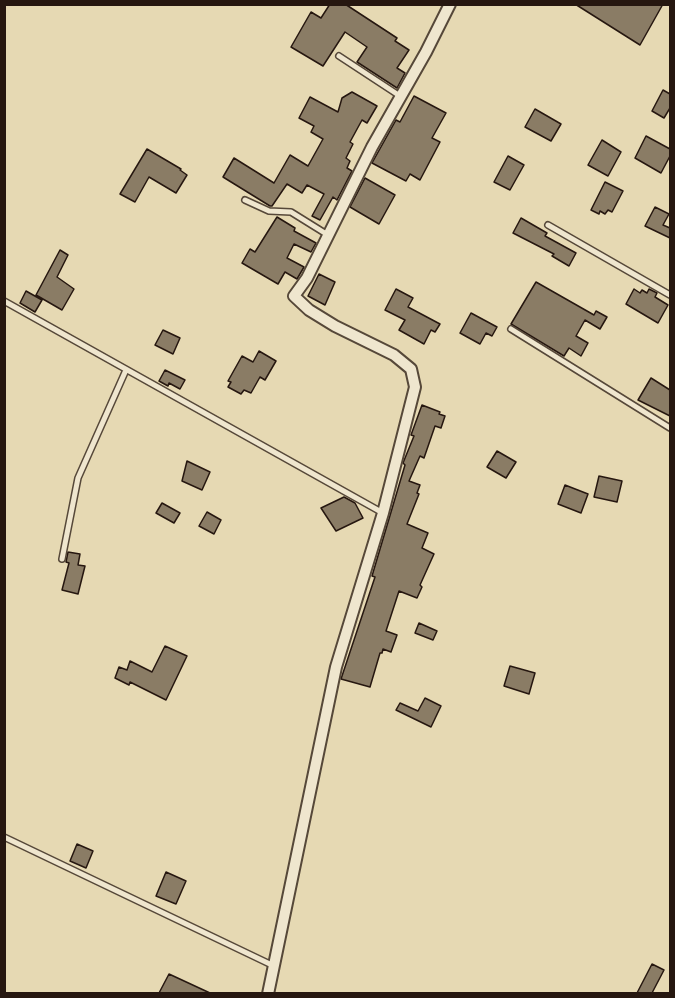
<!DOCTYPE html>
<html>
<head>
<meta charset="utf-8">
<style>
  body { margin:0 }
  #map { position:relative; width:675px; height:998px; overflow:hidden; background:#e6d9b3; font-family:"Old Standard TT",serif }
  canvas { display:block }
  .frame { position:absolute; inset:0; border:6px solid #261710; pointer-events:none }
</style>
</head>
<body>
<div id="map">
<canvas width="675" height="998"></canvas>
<div class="frame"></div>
</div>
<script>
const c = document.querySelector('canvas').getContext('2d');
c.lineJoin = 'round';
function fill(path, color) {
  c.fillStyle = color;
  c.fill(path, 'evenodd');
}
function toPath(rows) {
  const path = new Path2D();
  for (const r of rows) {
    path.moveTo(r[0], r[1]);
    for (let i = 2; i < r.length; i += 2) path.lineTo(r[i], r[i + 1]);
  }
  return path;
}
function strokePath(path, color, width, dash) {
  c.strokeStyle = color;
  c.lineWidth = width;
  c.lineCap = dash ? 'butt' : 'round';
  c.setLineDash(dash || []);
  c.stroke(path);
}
const building = toPath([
  [330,4,345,4,397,38,395,41,409,50,397,68,405,73,397,88,357,62,367,47,345,32,323,66,291,47,311,12,321,18,330,4],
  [575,4,663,4,640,45,575,4],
  [663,90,670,94,670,108,664,118,652,111,663,90],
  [352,92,377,106,367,123,362,120,350,142,353,144,346,158,350,161,347,168,352,171,337,200,333,197,320,220,312,216,324,194,307,185,302,193,287,184,272,206,270,206,223,177,234,158,274,183,290,155,308,166,323,139,311,132,314,126,299,118,310,97,338,112,342,98,352,92],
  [414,96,446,113,432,138,440,142,420,180,410,174,406,181,372,163,396,120,400,122,414,96],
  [535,109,561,124,551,141,525,127,535,109],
  [646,136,670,149,670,156,661,173,635,158,646,136],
  [602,140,621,152,608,176,588,165,602,140],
  [147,149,181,169,180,170,187,175,176,193,149,177,135,202,120,194,147,149],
  [508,156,524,165,510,190,494,182,508,156],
  [365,178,395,195,379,224,350,207,365,178],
  [605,182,623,191,612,212,608,210,605,214,600,211,599,214,591,210,605,182],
  [655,207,669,214,663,225,670,228,670,238,645,226,655,207],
  [277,217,295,228,294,231,316,243,311,252,294,244,287,258,304,267,297,279,285,272,278,284,242,263,250,249,255,252,277,217],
  [521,218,547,233,545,236,576,253,569,266,552,256,554,254,513,233,521,218],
  [60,250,68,255,57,277,74,289,62,310,36,295,60,250],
  [319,274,335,282,325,305,308,296,319,274],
  [536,282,594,315,596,311,607,317,600,329,585,320,576,336,588,343,581,356,569,348,564,356,511,324,536,282],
  [396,289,413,298,408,307,440,324,435,332,431,330,424,344,399,330,405,320,385,310,396,289],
  [634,289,640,293,642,290,647,293,649,289,657,293,655,297,668,305,658,323,626,304,634,289],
  [26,291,42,300,35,312,20,303,26,291],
  [471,313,497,327,492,336,486,333,480,344,460,333,471,313],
  [163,330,180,338,173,354,155,345,163,330],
  [259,351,276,361,265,380,260,377,251,393,244,390,241,394,228,387,231,382,228,381,242,356,253,362,259,351],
  [165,370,185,380,180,389,169,383,168,386,159,381,165,370],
  [651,378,670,390,670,416,638,400,651,378],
  [422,405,440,412,439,414,445,416,441,428,435,426,424,458,420,456,409,481,420,485,417,493,419,494,407,524,428,533,422,548,434,554,420,585,422,587,417,598,399,591,386,631,397,635,391,652,383,649,382,653,380,653,370,687,341,679,375,577,372,576,405,465,403,463,414,436,411,435,422,405],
  [497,451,516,462,506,478,487,467,497,451],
  [187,461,210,472,202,490,182,481,187,461],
  [599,476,622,481,617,502,594,497,599,476],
  [565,485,588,494,581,513,558,504,565,485],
  [344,497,355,503,363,518,336,531,321,508,344,497],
  [162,503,180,513,174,523,156,513,162,503],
  [207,512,221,520,214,534,199,526,207,512],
  [68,552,80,554,78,565,85,566,78,594,62,590,69,563,66,562,68,552],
  [419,623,437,631,433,640,415,633,419,623],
  [165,646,187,656,166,700,130,682,129,685,115,678,119,667,127,670,130,661,152,672,165,646],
  [510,666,535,673,529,694,504,686,510,666],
  [425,698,441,706,431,727,396,710,400,703,418,711,425,698],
  [77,844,93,851,86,868,70,861,77,844],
  [166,872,186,881,176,904,156,896,166,872],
  [652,964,664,970,652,993,637,993,652,964],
  [169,974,210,993,159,993,169,974]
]);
const lane = toPath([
  [339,56,400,96],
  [245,200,269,211,291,212,328,235],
  [548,225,670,295],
  [4,301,383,513],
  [511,329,670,428],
  [62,559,78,478,126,370],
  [4,837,274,966]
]);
const street = toPath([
  [268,994,336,667,383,513,415,387,411,369,394,355,335,326,309,310,294,296,307,278,372,147,426,52,450,4]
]);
fill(building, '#8a7c65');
strokePath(building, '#261710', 1.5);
strokePath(lane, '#564839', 8);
strokePath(street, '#564839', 14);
strokePath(lane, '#efe6ce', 5);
strokePath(street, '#efe6ce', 10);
</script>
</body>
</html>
